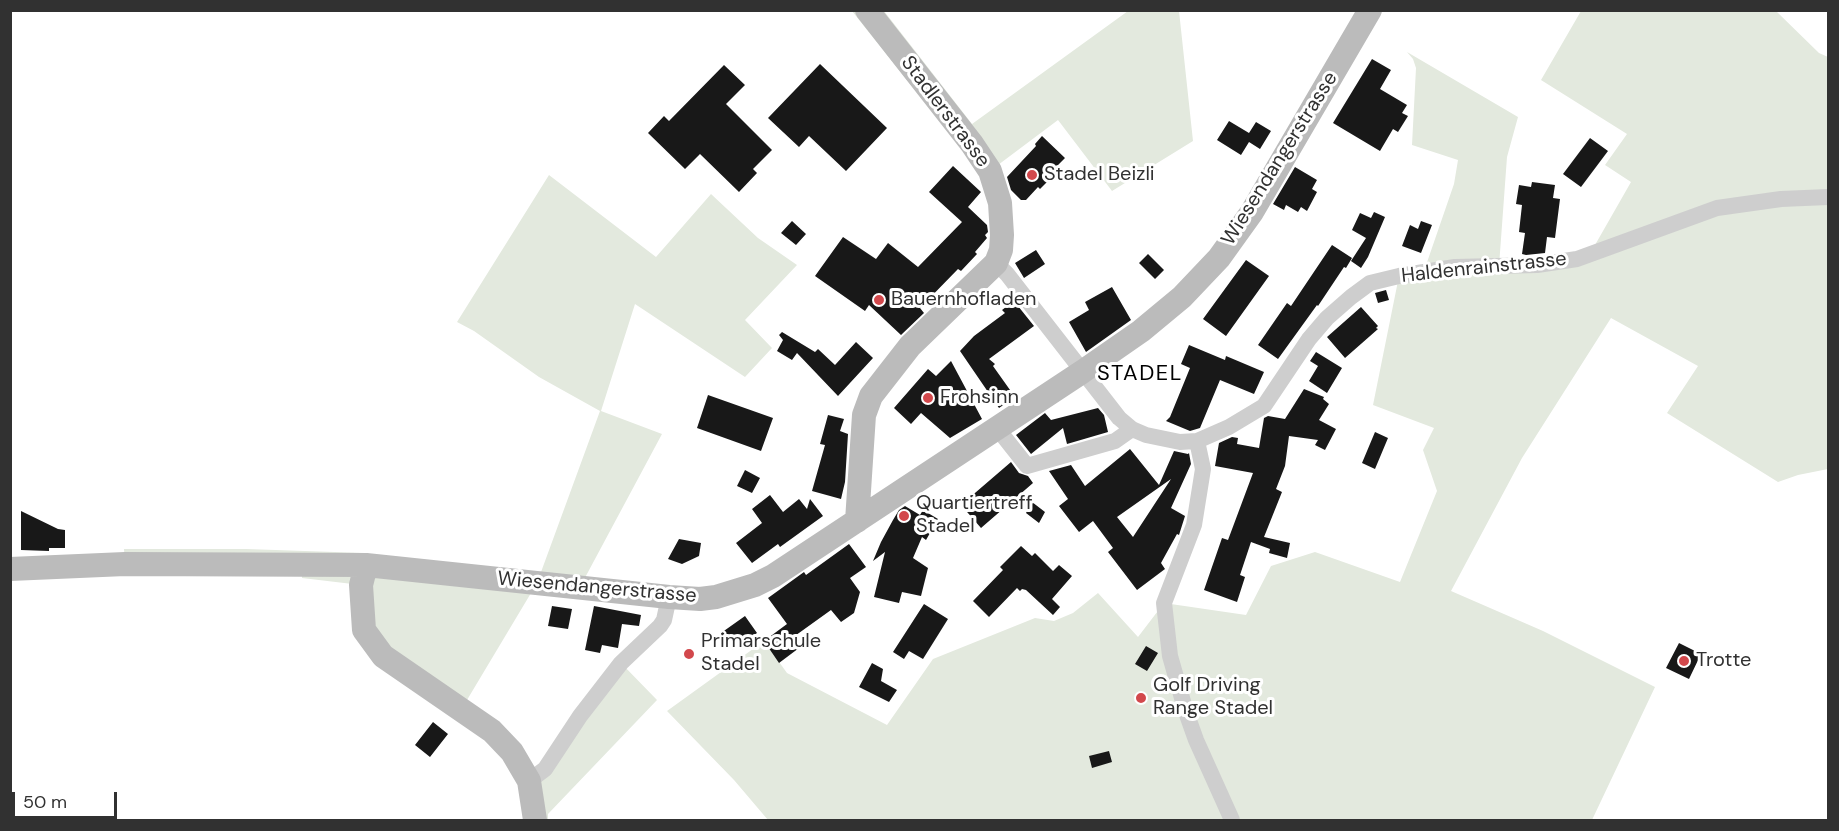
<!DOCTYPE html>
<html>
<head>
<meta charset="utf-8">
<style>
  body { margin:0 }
  #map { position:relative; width:1839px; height:831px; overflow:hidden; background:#fff; font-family:"DM Sans",sans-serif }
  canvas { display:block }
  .frame { position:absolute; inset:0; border:12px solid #313131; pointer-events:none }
  .scale { position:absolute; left:12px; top:792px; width:105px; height:27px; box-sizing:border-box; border:3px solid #313131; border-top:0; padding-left:8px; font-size:18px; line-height:21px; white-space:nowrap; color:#313131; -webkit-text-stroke:4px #fff; paint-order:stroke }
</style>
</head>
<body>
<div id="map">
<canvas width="1839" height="831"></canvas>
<div class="frame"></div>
<div class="scale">50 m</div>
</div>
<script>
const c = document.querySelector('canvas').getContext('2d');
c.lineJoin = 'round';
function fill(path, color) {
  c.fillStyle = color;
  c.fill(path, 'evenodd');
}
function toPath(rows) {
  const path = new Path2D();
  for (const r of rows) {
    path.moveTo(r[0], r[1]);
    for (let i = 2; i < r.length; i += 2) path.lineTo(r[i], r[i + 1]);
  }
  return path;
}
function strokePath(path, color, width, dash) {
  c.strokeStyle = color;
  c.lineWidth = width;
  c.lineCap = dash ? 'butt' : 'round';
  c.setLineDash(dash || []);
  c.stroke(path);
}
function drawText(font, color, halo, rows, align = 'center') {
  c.font = font + ' "DM Sans",sans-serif';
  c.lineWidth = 6;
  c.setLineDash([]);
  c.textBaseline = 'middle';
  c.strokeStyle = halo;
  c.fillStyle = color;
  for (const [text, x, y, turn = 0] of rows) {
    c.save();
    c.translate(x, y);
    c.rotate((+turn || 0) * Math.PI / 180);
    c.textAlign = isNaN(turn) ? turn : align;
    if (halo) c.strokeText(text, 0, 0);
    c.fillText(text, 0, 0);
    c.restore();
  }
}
const green = toPath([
  [852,11,884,11,972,124,1128,11,1179,11,1193,141,1112,191,1058,120,990,171,934,114],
  [1581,11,1776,11,1819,53,1828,57,1828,469,1798,475,1778,482,1667,413,1698,366,1611,318,1522,458,1451,591,1543,631,1655,687,1592,820,768,820,734,780,667,711,764,641,787,673,887,725,933,659,1035,618,1054,621,1073,613,1098,593,1138,637,1164,603,1246,615,1271,566,1315,552,1400,582,1437,491,1423,450,1434,428,1373,405,1399,276,1424,271,1454,184,1458,160,1412,145,1416,68,1413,59,1407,52,1518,117,1507,157,1499,266,1591,252,1631,182,1605,165,1627,134,1541,80],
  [549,175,656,257,711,194,758,238,797,265,745,320,772,348,745,377,635,304,601,411,662,434,580,587,537,583,461,710,383,656,361,585,302,578,301,566,125,564,124,549,246,549,364,553,537,583,600,411,539,377,474,331,457,322],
  [621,663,657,700,548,814,548,820,535,820,529,781]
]);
const building = toPath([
  [1372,59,1391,70,1380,89,1407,105,1402,113,1408,116,1398,132,1393,129,1380,151,1333,123],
  [820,64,887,128,846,171,809,136,799,147,768,118],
  [724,65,745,85,726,104,772,150,753,169,757,173,739,192,700,154,685,169,648,133,664,116,669,121],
  [1229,121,1249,133,1256,122,1271,131,1260,149,1249,142,1241,155,1217,140],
  [1042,136,1065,158,1058,165,1061,168,1040,189,1038,187,1026,200,1021,200,1011,190,1007,177,1036,146,1035,144],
  [1590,138,1608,151,1581,187,1563,174],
  [953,166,981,192,968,207,987,225,988,232,985,235,987,238,975,252,977,254,961,271,958,269,920,308,924,313,901,335,869,305,865,311,815,276,843,237,876,259,888,243,918,267,962,222,929,192],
  [1295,167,1317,180,1312,189,1317,192,1307,211,1301,207,1298,212,1286,205,1284,210,1273,204],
  [1532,182,1555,185,1553,198,1560,199,1555,238,1547,237,1545,253,1526,255,1522,254,1525,233,1519,232,1522,205,1516,204,1519,185,1531,187],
  [1374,212,1385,217,1368,257,1361,268,1351,261,1366,238,1352,230,1360,213,1371,218],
  [792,221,806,234,796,245,781,233],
  [1421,221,1432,225,1421,253,1402,246,1410,225,1418,229],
  [1332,245,1352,258,1346,268,1344,267,1318,306,1317,305,1278,359,1258,345,1287,303,1291,306],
  [1036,250,1045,264,1024,278,1015,263],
  [1148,254,1164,270,1155,279,1139,263],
  [1246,260,1269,276,1226,336,1203,319],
  [1112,287,1131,320,1086,352,1069,322,1089,310,1085,302],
  [1386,290,1389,300,1378,303,1375,293],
  [1014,301,1034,326,989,359,995,364,993,366,1015,397,999,408,960,351,974,336,1005,313,1002,310],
  [1361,307,1378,326,1376,328,1378,329,1345,358,1327,337],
  [782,332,815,352,818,349,835,365,856,342,873,358,838,396,797,353,792,360,777,351,783,340,779,335],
  [1189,345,1225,360,1226,356,1264,372,1254,394,1220,380,1200,428,1190,431,1166,421,1170,417,1190,368,1181,364],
  [1316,352,1342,368,1327,393,1309,381,1318,366,1310,361],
  [951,361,982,419,950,438,921,413,911,424,894,408,928,369,936,376],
  [1304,389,1324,397,1323,399,1329,404,1319,420,1336,429,1325,450,1315,445,1318,440,1289,436,1285,466,1276,489,1282,492,1264,537,1290,543,1287,558,1269,553,1270,549,1251,542,1240,575,1245,577,1237,602,1204,590,1222,538,1228,540,1253,473,1215,466,1219,443,1232,437,1238,438,1237,444,1259,448,1264,418,1268,416,1285,419],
  [708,395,773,418,761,451,697,428],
  [1098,408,1104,415,1108,432,1067,444,1063,428,1031,454,1016,435,1045,413,1051,420],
  [828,415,844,419,840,431,848,434,845,482,841,499,812,491,825,445,820,444],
  [1375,432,1388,438,1375,469,1362,463],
  [1130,449,1159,485,1174,451,1188,454,1189,453,1191,464,1171,508,1185,516,1179,535,1177,534,1161,563,1165,569,1137,590,1108,552,1113,548,1093,521,1079,532,1059,506,1068,499,1049,471,1071,465,1085,486],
  [1171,479,1133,537,1117,517],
  [1011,462,1019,473,1028,476,1033,483,981,528,961,505],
  [745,470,760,478,752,493,737,486],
  [770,495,783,512,799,499,807,509,810,499,823,516,780,547,778,544,752,563,736,543,762,523,752,509],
  [1032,502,1045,512,1039,523,1026,513],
  [905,506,920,515,923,510,938,519,926,540,922,537,913,558,928,568,921,596,902,592,899,603,874,597,885,552,873,561,881,542,893,520,899,510],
  [21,511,58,529,65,530,65,548,49,548,49,551,21,550],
  [679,539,701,543,699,556,682,564,668,559],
  [849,544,866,567,850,578,860,592,854,613,841,622,831,610,792,638,799,648,779,663,764,641,787,624,768,598,804,572,806,575],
  [1021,546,1032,556,1035,553,1053,571,1059,565,1072,576,1052,599,1060,607,1053,615,1026,590,1022,589,1020,591,1017,588,989,617,973,601,1003,570,1000,567],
  [924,604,948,619,923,659,909,651,904,659,893,652],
  [552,606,572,609,568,629,548,626],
  [594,606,641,615,639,626,622,624,618,648,602,645,600,653,585,650],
  [745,616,757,633,733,650,721,633],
  [1679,643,1701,654,1689,679,1666,668],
  [1146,646,1158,653,1147,671,1135,664],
  [872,663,883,669,881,681,897,690,889,702,859,687],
  [433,722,448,734,430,757,415,745],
  [1109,751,1112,762,1092,768,1089,756]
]);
const street = toPath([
  [996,263,1007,274,1119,418,1132,429,1146,435,1180,442,1197,441,1229,427,1264,406,1309,339,1327,318,1351,297,1370,283,1399,276,1455,267,1537,265,1577,259,1717,208,1781,199,1828,197],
  [997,428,1027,466,1115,441,1132,429],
  [1197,441,1203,469,1194,525,1164,603,1170,656,1186,712,1196,740,1232,820],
  [529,781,545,769,580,716,621,663,660,626,664,620,669,597]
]);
const secondary = toPath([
  [857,521,864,415,871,396,910,346,996,263,1001,250,1002,235,1000,203,990,171,972,144,867,10],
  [366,565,361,585,364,630,383,656,492,731,512,752,529,781,535,820],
  [10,569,125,564,366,565,669,597,700,599,716,597,755,585,773,576,1082,372,1141,331,1182,297,1219,258,1252,212,1370,10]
]);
const markers = [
  [1032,175,6,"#d2484c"],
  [879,300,6,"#d2484c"],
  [928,398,6,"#d2484c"],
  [904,516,6,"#d2484c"],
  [689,654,6,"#d2484c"],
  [1684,661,6,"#d2484c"],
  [1141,698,6,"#d2484c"]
];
const streetNames = [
  ["Stadlerstrasse",945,112,53],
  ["Wiesendangerstrasse",1280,159,-58],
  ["Haldenrainstrasse",1484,268,-6],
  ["Wiesendangerstrasse",597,588,5]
];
const poiNames = [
  ["Stadel Beizli",1044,175],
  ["Bauernhofladen",891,300],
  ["Frohsinn",940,398],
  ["Quartiertreff",916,504],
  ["Stadel",916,527],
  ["Primarschule",701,642],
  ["Stadel",701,665],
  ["Trotte",1696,661],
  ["Golf Driving",1153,686],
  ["Range Stadel",1153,709]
];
const quarterNames = [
  ["STADEL",1140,374]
];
fill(green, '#e3e9de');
fill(building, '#181818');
strokePath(street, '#cecece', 16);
strokePath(secondary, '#bbb', 24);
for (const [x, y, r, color] of markers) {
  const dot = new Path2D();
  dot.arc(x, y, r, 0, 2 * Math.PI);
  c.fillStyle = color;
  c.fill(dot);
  strokePath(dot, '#fff', 2);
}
drawText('20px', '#313131', '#fff', streetNames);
drawText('20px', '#313131', '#fff', poiNames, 'left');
c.letterSpacing = '1.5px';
drawText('22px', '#000', '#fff', quarterNames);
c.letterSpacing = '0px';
</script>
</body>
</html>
